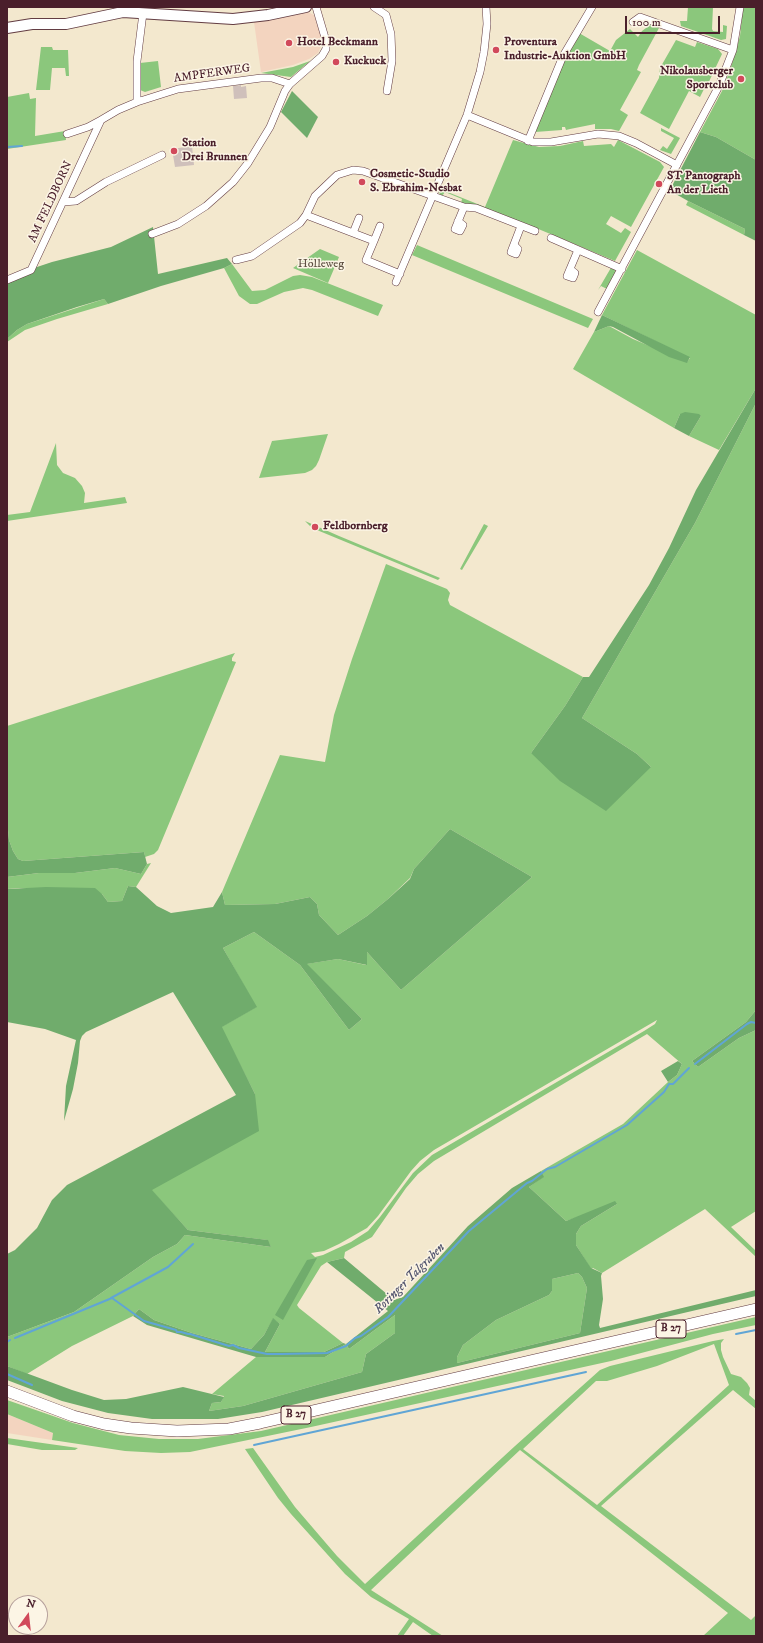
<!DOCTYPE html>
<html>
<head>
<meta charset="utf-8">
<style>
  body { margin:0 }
  #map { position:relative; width:763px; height:1643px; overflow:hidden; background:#f3e8ce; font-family:"IM FELL DW Pica",serif }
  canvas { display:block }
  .frame { position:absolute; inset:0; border:8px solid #4a1f2b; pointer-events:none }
  .north { position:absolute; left:8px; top:1595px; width:40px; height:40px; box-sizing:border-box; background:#fcf5e5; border:1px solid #b59f9b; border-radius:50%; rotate:15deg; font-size:11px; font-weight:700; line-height:16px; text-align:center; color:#4a1f2b }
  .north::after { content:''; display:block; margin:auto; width:14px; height:18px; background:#d1495b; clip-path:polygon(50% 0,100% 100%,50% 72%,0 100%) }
  .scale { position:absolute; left:625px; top:16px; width:95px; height:18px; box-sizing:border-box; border:2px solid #4a1f2b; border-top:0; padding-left:5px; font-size:12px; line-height:14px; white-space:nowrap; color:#4a1f2b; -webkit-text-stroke:3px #fcf5e5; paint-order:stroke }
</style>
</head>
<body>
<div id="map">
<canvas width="763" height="1643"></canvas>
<div class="frame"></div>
<div class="north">N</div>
<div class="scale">100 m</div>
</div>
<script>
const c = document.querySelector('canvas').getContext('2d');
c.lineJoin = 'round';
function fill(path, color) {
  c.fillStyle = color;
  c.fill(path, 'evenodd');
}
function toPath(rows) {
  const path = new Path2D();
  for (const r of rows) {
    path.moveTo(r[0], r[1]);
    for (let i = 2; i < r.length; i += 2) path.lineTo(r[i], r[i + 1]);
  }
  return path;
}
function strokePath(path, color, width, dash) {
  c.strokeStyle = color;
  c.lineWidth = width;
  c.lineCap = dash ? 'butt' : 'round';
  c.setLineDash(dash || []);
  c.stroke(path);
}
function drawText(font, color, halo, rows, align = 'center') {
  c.font = font + ' "IM FELL DW Pica",serif';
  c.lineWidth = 3;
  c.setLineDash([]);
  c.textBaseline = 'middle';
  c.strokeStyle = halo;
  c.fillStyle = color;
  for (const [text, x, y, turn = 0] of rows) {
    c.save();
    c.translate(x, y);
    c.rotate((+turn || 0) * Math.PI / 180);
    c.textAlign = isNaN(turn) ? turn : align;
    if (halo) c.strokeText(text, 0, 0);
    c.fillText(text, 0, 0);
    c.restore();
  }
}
const built = toPath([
  [308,12,314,15,322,39,321,46,318,53,309,59,293,65,261,72,254,22],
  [7,1414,53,1433,52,1440,7,1433]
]);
const industrial = toPath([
  [241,85,241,87,246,86,247,98,234,99,233,86],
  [192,146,194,165,175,167,172,149]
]);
const green = toPath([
  [688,7,713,7,712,29,713,31,723,32,723,25,727,26,726,39,721,40,681,26,680,21,687,21],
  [743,7,756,7,756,160,716,137,700,132,722,91,731,67,740,36],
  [650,25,659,28,639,65,637,70,641,72,620,110,628,115,619,131,611,129,595,129,595,124,570,129,566,130,565,127,562,127,562,130,535,132,565,57,579,33,610,51,616,40,630,29,638,37,642,31],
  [676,40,695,47,697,42,718,49,722,54,705,90,704,89,700,97,689,91,669,129,640,113,659,78,660,68],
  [41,47,52,47,53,50,68,50,69,76,66,76,65,68,52,68,50,90,36,90],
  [158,61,161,87,145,92,140,90,140,63],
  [310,61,291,77,261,73,293,67],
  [29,93,30,99,36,98,35,136,65,131,66,140,7,149,7,97],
  [661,128,680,138,671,154,660,150,663,146,667,149,674,138,661,131],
  [513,140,539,147,560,146,583,141,584,146,611,144,614,147,618,140,660,162,664,167,631,227,611,216,606,224,621,233,625,228,631,232,615,261,524,223,461,203,462,199,445,192,442,196,439,193,440,189,485,207],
  [688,201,745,229,744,235,686,205],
  [417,245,593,319,588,328,412,255],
  [320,249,339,257,328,283,293,268],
  [637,250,756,315,756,388,719,450,689,436,701,416,680,414,674,428,573,369,594,332,609,326,633,339,687,362,690,358,602,315],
  [232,264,252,291,265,290,293,276,300,275,312,277,383,305,378,316,312,290,303,288,284,292,257,304,250,304,239,296,224,268],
  [612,266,616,272,607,289,601,286,598,290],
  [104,299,108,304,57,319,25,330,7,342,7,339,17,330,27,324],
  [756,403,756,1010,746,1022,692,1061,698,1067,739,1038,756,1030,756,1211,731,1227,756,1251,756,1257,705,1209,602,1273,593,1268,591,1269,576,1245,576,1234,581,1226,617,1204,566,1221,529,1187,543,1177,541,1171,623,1124,668,1082,677,1075,682,1064,647,1034,434,1161,418,1174,406,1188,372,1237,345,1252,344,1258,327,1262,321,1266,297,1305,299,1308,343,1343,324,1352,265,1352,280,1324,273,1319,264,1335,251,1349,192,1333,154,1320,139,1309,133,1316,72,1346,27,1374,7,1366,7,1337,74,1312,153,1257,177,1244,185,1235,271,1247,267,1240,188,1230,151,1190,255,1094,221,1027,256,1007,223,948,254,932,300,965,349,1030,362,1019,306,964,338,959,366,965,367,952,401,990,532,877,450,829,414,869,410,878,388,899,367,916,338,935,319,915,317,904,310,897,275,904,225,905,222,892,280,755,325,762,334,715,352,659,386,564,447,589,450,593,448,600,450,605,583,677,565,706,531,753,651,767,637,754,582,718,695,523],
  [657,1020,655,1024,644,1031,432,1155,413,1173,380,1217,368,1231,351,1242,323,1255,315,1257,311,1253,324,1251,339,1244,367,1228,378,1216,411,1171,420,1161,434,1150],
  [328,434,319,460,316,466,312,470,305,473,259,478,272,441],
  [56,443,57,465,63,473,75,478,82,486,85,493,84,503,125,497,127,503,7,521,7,515,30,512],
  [305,521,339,536,440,578,438,580,312,528],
  [484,524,488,526,462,570,460,569],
  [235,653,232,658,232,661,236,662,158,850,154,854,145,857,144,852,23,861,18,859,13,851,9,840,7,820,7,726],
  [151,863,136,887,128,886,122,901,108,902,102,894,19,888,7,889,7,877,39,873,75,873,115,868,141,874,147,864],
  [578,1273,582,1277,587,1288,580,1333,457,1363,457,1357,463,1345,496,1320,549,1295,552,1291,552,1279],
  [395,1315,395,1333,366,1354,362,1372,243,1406,209,1411,212,1403,221,1402,224,1396,212,1394,256,1357,325,1357,346,1344,349,1349],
  [756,1317,756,1325,713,1334,611,1361,311,1427,190,1452,161,1453,125,1451,52,1440,53,1433,7,1414,7,1400,73,1423,119,1435,159,1439,198,1439,261,1431],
  [724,1339,721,1343,721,1350,723,1357,731,1374,741,1377,747,1383,750,1388,749,1395,756,1401,756,1409,733,1390,601,1506,751,1620,756,1615,756,1636,703,1636,728,1613,520,1450,371,1590,443,1636,433,1636,413,1622,403,1636,397,1636,409,1619,371,1597,345,1574,291,1514,278,1498,245,1449,253,1448,295,1507,337,1556,365,1584,515,1446,600,1370,610,1366,713,1341],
  [714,1344,729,1385,597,1505,523,1449,596,1381,607,1381,657,1366],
  [7,1438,78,1448,75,1450,42,1450,7,1444]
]);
const forest = toPath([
  [292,91,318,117,307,138,281,112],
  [700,132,716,137,756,160,756,241,744,235,745,229,688,201,674,193,672,186],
  [153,227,158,274,227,258,232,264,224,268,161,286,108,304,104,299,77,307,27,324,17,330,7,339,7,277,52,262,111,247],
  [602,315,690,357,687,363,669,357,613,327,609,326,594,332],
  [756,388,756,403,695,523,582,718,637,754,651,767,606,811,560,781,531,753,565,706,583,677,589,677,649,585,669,548,696,490],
  [685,412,699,414,701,416,689,436,674,428,680,414],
  [7,820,9,840,13,851,18,859,23,861,144,852,147,864,141,874,115,868,75,873,39,873,7,877],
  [450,829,532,877,401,990,367,952,367,965,338,959,307,964,362,1019,349,1030,300,965,254,932,223,948,257,1007,222,1027,255,1094,259,1131,152,1190,188,1230,268,1240,271,1247,185,1235,177,1244,153,1257,74,1312,7,1337,7,1254,15,1250,37,1228,52,1200,67,1185,236,1095,173,992,86,1032,82,1036,80,1041,78,1063,73,1089,64,1121,66,1086,76,1040,45,1029,7,1022,7,889,46,887,95,888,102,894,108,902,122,901,128,886,136,887,157,906,171,913,213,907,222,892,225,905,275,904,310,897,317,904,319,915,338,935,367,916,388,899,410,879,414,869],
  [756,1010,756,1030,739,1038,698,1067,692,1061,746,1022],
  [678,1061,682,1064,677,1075,668,1082,661,1071],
  [541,1171,544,1177,529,1187,566,1221,615,1201,617,1204,581,1226,576,1234,576,1245,591,1268,602,1273,601,1276,603,1299,599,1325,600,1328,756,1290,756,1296,262,1412,218,1419,152,1419,108,1413,62,1401,7,1380,7,1366,72,1390,104,1400,126,1399,183,1387,224,1397,221,1402,212,1403,209,1411,243,1406,362,1372,366,1354,395,1333,395,1315,349,1349,346,1344,325,1357,256,1357,147,1325,133,1316,139,1309,154,1320,192,1333,251,1349,264,1335,273,1318,280,1324,265,1352,324,1352,343,1343,346,1344,388,1311,327,1262,344,1258,394,1300,403,1297,468,1226,512,1188],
  [578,1273,582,1277,587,1288,580,1333,457,1363,457,1357,463,1345,496,1320,549,1295,552,1291,552,1279],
  [317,1258,283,1320,275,1315,307,1260]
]);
const stream = toPath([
  [7,147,22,146],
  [695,1064,747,1024,751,1022,756,1023],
  [111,1298,168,1267,193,1244],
  [736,1334,756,1330],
  [15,1338,112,1298,144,1321,176,1330,177,1332,181,1332,188,1334,190,1334,229,1346,233,1345,239,1348,267,1354,282,1354,327,1353,346,1346,355,1338,361,1336,388,1317,469,1231,527,1183,532,1181,547,1169,555,1167,627,1125,664,1092,669,1084,673,1084,689,1068],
  [7,1342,10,1340],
  [7,1374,32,1385],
  [254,1445,586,1372]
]);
const street = toPath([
  [374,7,386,15,391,34,392,61,387,91],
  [633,22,640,17,733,50],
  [137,102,178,89,261,78,272,78,290,84],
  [467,115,533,142,551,142,598,134,619,136,636,143,677,165],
  [67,134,88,127,101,120],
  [528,141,563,56,592,7],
  [63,202,76,201,106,182,162,155],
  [306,215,374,241,366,260,400,274],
  [458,221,463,225,460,231,455,229,464,207],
  [353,233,359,218],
  [152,234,178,224,206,206,233,182,248,163,270,127,285,91,290,84,322,56,326,49,326,41,316,7],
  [551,238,622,269],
  [374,241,380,226],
  [514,245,518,249,516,254,511,252,521,226],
  [236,260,252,256,300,223,306,215,315,196,337,175,353,170,363,171,464,207,476,208,535,231],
  [570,269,575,273,573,278,567,276,578,250],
  [7,280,31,270,101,120,118,110,137,102,137,61,143,13],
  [396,282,467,115,480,72,484,52,487,24,486,7],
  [598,312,719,86,733,50,740,7]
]);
const secondary = toPath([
  [7,28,32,24,66,24,123,12,233,19,268,15,306,7]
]);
const primary = toPath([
  [7,1391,73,1416,104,1424,131,1428,177,1431,229,1429,260,1423,756,1309]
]);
const markers = [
  [289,43,4,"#d1495b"],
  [496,50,4,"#d1495b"],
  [336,62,4,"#d1495b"],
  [741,79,4,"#d1495b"],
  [174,151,4,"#d1495b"],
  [362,182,4,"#d1495b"],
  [659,184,4,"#d1495b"],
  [315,527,4,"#d1495b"]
];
const shields = [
  [671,1329,30],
  [296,1415,30]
];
const shieldNames = [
  ["B 27",671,1329],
  ["B 27",296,1415]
];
const poiNames = [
  ["Hotel Beckmann",297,43],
  ["Proventura",504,43],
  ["Industrie-Auktion GmbH",504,57],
  ["Kuckuck",344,62],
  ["Nikolausberger",733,72,"right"],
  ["Sportclub",733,86,"right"],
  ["Station",182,144],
  ["Drei Brunnen",182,158],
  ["Cosmetic-Studio",370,175],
  ["S. Ebrahim-Nesbat",370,189],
  ["ST Pantograph",667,177],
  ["An der Lieth",667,191],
  ["Feldbornberg",323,527]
];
const streetNames = [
  ["AMPFERWEG",212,74,-8],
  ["AM FELDBORN",51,202,-65]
];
const parkNames = [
  ["Hölleweg",321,265]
];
const waterNames = [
  ["Roringer Talgraben",410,1279,-45]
];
fill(built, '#f3d4bf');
fill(industrial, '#cfc0bb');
fill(green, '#8bc77c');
fill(forest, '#70ac6c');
strokePath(stream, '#60a5d5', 2);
strokePath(street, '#633d43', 8);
strokePath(secondary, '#633d43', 12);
strokePath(primary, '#633d43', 12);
strokePath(street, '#fff', 7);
strokePath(secondary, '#fff', 10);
strokePath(primary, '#fff', 11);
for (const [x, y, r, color] of markers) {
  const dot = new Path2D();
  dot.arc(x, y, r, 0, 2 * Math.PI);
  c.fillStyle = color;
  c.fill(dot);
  strokePath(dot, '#fcf5e5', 1.5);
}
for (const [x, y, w] of shields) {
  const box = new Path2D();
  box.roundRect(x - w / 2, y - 9, w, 18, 3);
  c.fillStyle = '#fcf5e5';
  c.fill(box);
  strokePath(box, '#4a1f2b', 1);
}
drawText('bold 11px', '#4a1f2b', null, shieldNames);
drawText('bold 12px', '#4a1f2b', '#fcf5e5', poiNames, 'left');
drawText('12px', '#4a1f2b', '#fcf5e5', streetNames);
drawText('12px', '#5e5143', '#fcf5e5', parkNames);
drawText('italic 13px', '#53556f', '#fcf5e5', waterNames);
</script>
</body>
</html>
